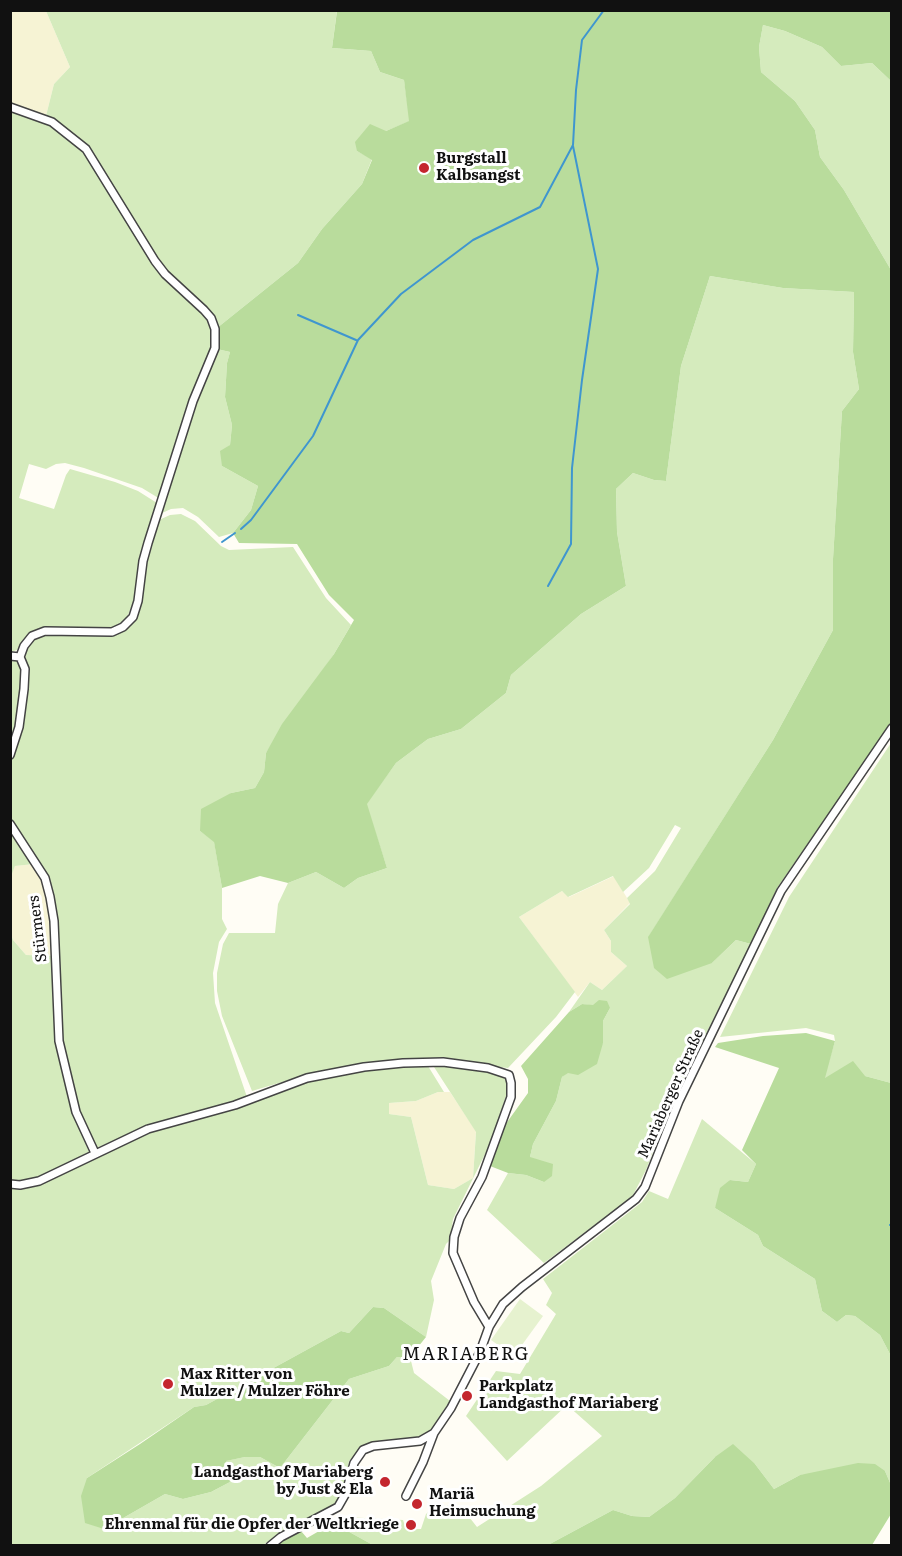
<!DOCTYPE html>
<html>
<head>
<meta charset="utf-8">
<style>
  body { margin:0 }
  #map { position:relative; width:902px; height:1556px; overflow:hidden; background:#fffdf5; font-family:Literata,serif }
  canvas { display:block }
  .frame { position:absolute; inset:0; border:12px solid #111; pointer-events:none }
</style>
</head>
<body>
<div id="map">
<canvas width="902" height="1556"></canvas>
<div class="frame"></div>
</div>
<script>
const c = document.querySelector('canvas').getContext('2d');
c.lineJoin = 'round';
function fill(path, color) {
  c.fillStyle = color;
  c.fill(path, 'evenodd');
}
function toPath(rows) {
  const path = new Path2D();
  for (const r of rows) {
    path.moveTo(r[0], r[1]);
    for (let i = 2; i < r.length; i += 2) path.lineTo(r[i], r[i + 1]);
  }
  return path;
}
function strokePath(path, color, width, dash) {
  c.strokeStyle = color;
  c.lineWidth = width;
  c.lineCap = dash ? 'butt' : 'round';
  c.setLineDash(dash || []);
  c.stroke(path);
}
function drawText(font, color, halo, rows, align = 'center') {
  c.font = font + ' Literata,serif';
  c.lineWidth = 6;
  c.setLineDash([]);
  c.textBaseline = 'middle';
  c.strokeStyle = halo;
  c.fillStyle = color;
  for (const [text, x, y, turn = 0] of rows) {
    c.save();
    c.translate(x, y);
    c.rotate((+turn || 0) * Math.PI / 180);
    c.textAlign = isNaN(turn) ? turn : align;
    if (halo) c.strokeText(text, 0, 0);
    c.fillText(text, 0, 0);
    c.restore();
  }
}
const farmland = toPath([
  [10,11,46,11,70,67,54,84,46,116,11,106],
  [34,864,48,898,52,921,54,956,26,955,13,940,10,931,10,876,15,866],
  [614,876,630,903,604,930,611,941,611,952,627,966,602,990,590,982,578,997,519,917,562,891,569,897],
  [438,1092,450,1092,476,1131,473,1178,454,1189,428,1185,411,1117,389,1114,389,1103,416,1101]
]);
const green = toPath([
  [337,10,332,48,371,51,380,72,404,80,410,121,386,131,357,151,372,159,362,184,322,229,298,263,217,328,157,260,88,147,46,116,54,84,70,67,46,11],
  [763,25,785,31,822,47,841,66,872,63,891,81,891,270,844,190,820,157,815,130,795,101,761,72,759,47],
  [10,109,50,124,84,151,153,263,209,319,214,330,213,348,160,499,142,488,84,468,65,463,56,464,46,469,29,464,19,498,54,509,66,475,70,469,115,482,138,491,157,503,139,560,134,600,126,620,111,628,45,627,29,633,17,650,11,652],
  [710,276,783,288,854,292,853,352,859,389,842,411,833,559,833,630,773,740,649,936,712,963,736,940,751,944,674,1098,646,1170,632,1197,544,1263,487,1210,508,1173,526,1175,544,1182,530,1157,533,1144,556,1101,562,1077,603,1043,603,1021,610,1008,582,1004,569,1012,590,982,602,990,627,966,611,952,611,941,604,930,630,904,627,898,655,871,681,828,675,825,649,868,623,892,613,876,568,897,562,891,519,917,575,992,556,1017,508,1068,443,1060,306,1075,252,1091,222,1016,217,991,217,973,223,944,229,933,275,933,278,904,288,883,316,872,344,888,358,878,387,868,366,804,396,763,428,739,461,729,506,693,511,675,581,614,626,586,617,532,616,489,633,473,654,480,666,481,681,366],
  [217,349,230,352,227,363,225,397,232,425,230,445,222,466,258,486,251,510,233,533,219,537,198,517,183,508,171,509,160,514,194,401],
  [181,514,195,521,221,546,229,550,293,547,326,598,351,625,334,654,266,753,264,772,255,788,231,793,200,831,214,841,222,888,222,919,227,929,219,942,213,973,215,1003,247,1097,147,1127,96,1148,78,1112,61,1040,58,956,47,877,11,819,10,764,21,727,28,668,25,657,26,647,34,638,46,633,113,635,131,624,145,562,159,520,170,515],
  [10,658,19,660,23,669,16,726,11,747],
  [891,743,891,1083,865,1076,824,1078,835,1041,834,1035,806,1028,720,1037,789,897],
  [11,829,34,864,15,866,11,876],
  [10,931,13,940,26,955,54,956,57,1041,63,1077,73,1113,89,1152,38,1177,21,1181,10,1181],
  [424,1064,428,1066,444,1092,438,1092,416,1101,389,1103,389,1114,411,1117,428,1185,454,1189,473,1178,476,1132,434,1067,436,1065,486,1071,506,1079,508,1084,506,1096,491,1142,453,1219,450,1240,446,1244,431,1281,434,1300,426,1337,384,1308,373,1307,349,1333,341,1331,206,1405,194,1407,87,1478,104,1529,165,1494,183,1499,211,1492,230,1482,225,1461,245,1457,260,1457,280,1468,349,1379,389,1366,397,1357,410,1357,414,1373,450,1401,430,1431,419,1438,372,1442,361,1448,349,1461,344,1487,336,1503,280,1533,263,1545,11,1545,10,1188,21,1190,31,1187,149,1133,237,1107,308,1080,364,1069],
  [702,1119,756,1164,748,1182,730,1180,715,1208,758,1235,763,1246,815,1279,822,1311,837,1322,846,1315,855,1316,880,1335,891,1356,891,1485,885,1471,800,1475,774,1489,755,1464,715,1457,675,1498,649,1517,632,1516,613,1510,548,1545,373,1545,333,1523,345,1517,403,1520,406,1529,421,1529,426,1514,436,1506,449,1505,462,1508,477,1527,541,1486,602,1436,567,1405,507,1461,466,1416,496,1371,520,1374,556,1314,546,1305,552,1293,543,1279,642,1202,649,1191,668,1199]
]);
const forest = toPath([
  [337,11,891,11,891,81,872,63,841,66,822,47,785,31,763,25,759,47,761,72,795,101,815,130,820,157,844,190,891,270,892,722,777,888,751,944,736,940,712,963,667,979,654,968,648,937,773,740,833,630,833,559,842,411,859,389,853,352,854,292,783,288,710,276,681,366,666,481,654,480,633,473,616,489,617,532,626,586,581,614,511,675,506,693,461,729,428,739,396,763,367,804,387,868,358,878,344,888,316,872,288,883,260,876,222,888,214,842,200,831,201,809,231,793,255,788,264,772,266,753,282,724,334,654,354,620,329,595,297,544,239,543,233,533,251,510,258,486,222,466,220,451,230,445,232,425,225,397,227,363,230,352,217,349,217,328,298,263,322,229,362,184,372,160,357,151,355,142,370,124,386,131,409,121,404,80,380,72,371,51,332,48],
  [599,1000,607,1001,610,1008,603,1021,603,1043,597,1064,578,1075,568,1073,562,1077,556,1101,533,1144,530,1157,553,1164,552,1176,544,1182,526,1175,508,1173,490,1166,500,1132,528,1093,528,1079,521,1066,569,1012,582,1004,593,1005],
  [806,1033,835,1041,825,1078,853,1061,865,1076,891,1083,891,1356,880,1335,855,1316,846,1315,837,1322,822,1311,815,1279,763,1246,758,1235,715,1208,720,1188,730,1180,748,1182,756,1164,742,1150,779,1068,715,1047,718,1043,763,1036],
  [373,1307,384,1308,426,1337,410,1357,397,1357,389,1366,349,1379,280,1468,260,1457,245,1457,226,1461,230,1482,211,1492,183,1499,165,1494,104,1529,85,1523,81,1496,87,1478,140,1444,194,1407,206,1405,341,1331,349,1333],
  [733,1444,755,1464,774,1489,800,1475,858,1463,875,1464,885,1471,891,1485,891,1514,872,1545,548,1545,613,1510,632,1516,649,1517,675,1498,715,1457],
  [333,1523,373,1545,274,1546,283,1538,301,1531,307,1538]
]);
const pitch = toPath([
  [520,1299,543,1316,514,1356,491,1340]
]);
const stream = toPath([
  [298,315,356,340],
  [241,529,251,520,313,436,358,340,401,294,473,240,540,207,573,145,576,90,582,40,604,10],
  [222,542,235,533],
  [548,586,571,544,572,468,582,380,598,269,573,146],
  [890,1225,892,1224]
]);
const minor = toPath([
  [10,107,52,122,86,149,155,261,165,274,204,310,211,318,215,329,215,348,193,401,148,543,143,561,138,601,133,617,123,627,112,632,45,631,32,636,24,646,20,657],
  [10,656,20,657],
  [10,755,19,727,24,689,25,669,20,657],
  [10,824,45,878,50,897,54,921,59,1041,76,1112,95,1153],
  [10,1184,20,1185,39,1181,148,1129,235,1105,307,1078,364,1067,403,1063,443,1062,488,1068,509,1075,511,1083,511,1097,482,1177,460,1218,454,1237,453,1253,474,1302,489,1327],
  [406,1496,423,1462,434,1433],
  [270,1546,281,1537,338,1507,346,1493,354,1463,363,1450,373,1446,420,1441,434,1433,451,1408,480,1352,489,1327,503,1304,522,1287,636,1199,645,1187,679,1101,781,891,892,728]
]);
const markers = [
  [424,168,6,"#c4262e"],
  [168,1384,6,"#c4262e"],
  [467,1396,6,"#c4262e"],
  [385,1482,6,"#c4262e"],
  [417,1504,6,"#c4262e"],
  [411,1525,6,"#c4262e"]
];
const poiNames = [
  ["Burgstall",436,159],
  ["Kalbsangst",436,176],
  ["Max Ritter von",180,1375],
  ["Mulzer / Mulzer Föhre",180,1392],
  ["Parkplatz",479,1387],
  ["Landgasthof Mariaberg",479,1404],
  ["Landgasthof Mariaberg",373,1473,"right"],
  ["by Just & Ela",373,1490,"right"],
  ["Mariä",429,1495],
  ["Heimsuchung",429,1512],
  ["Ehrenmal für die Opfer der Weltkriege",399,1525,"right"]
];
const streetNames = [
  ["Stürmers",38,929,-97],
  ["Mariaberger Straße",671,1094,-66]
];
const quarterNames = [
  ["MARIABERG",466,1355]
];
fill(farmland, '#f6f3d4');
fill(green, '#d5ebbd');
fill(forest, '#b9dc9c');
fill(pitch, '#e6f2cf');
strokePath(stream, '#3f96cf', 2);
strokePath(minor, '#444', 10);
strokePath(minor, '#fff', 7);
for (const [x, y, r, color] of markers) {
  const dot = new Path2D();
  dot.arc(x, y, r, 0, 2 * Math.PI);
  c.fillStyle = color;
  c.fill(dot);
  strokePath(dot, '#fff', 2);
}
drawText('bold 15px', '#111', '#fff', poiNames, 'left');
drawText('15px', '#111', '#fff', streetNames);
c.letterSpacing = '1.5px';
drawText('18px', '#111', '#fff', quarterNames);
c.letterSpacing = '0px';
</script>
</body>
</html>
